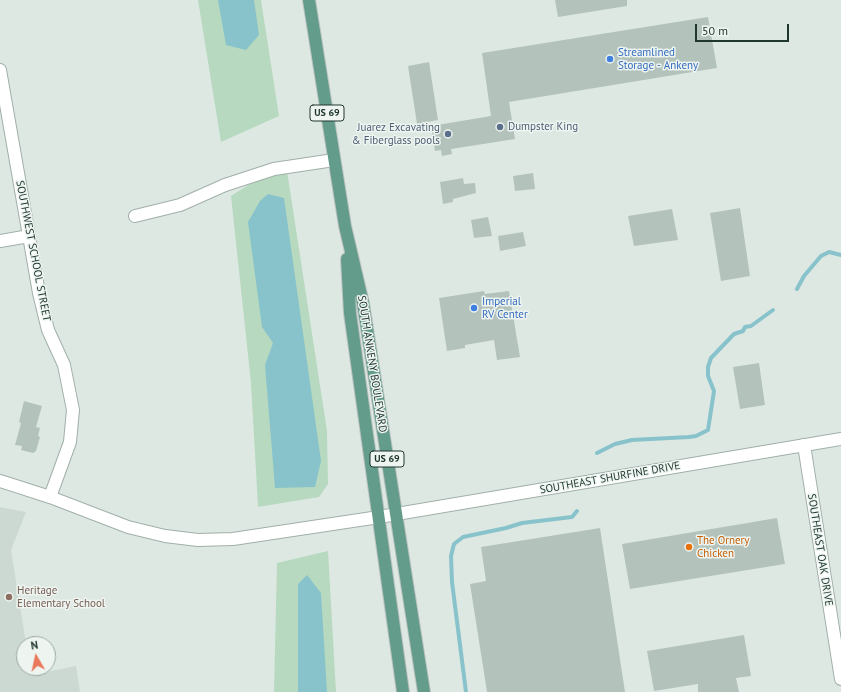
<!DOCTYPE html>
<html>
<head>
<meta charset="utf-8">
<style>
  body { margin:0 }
  #map { position:relative; width:841px; height:692px; overflow:hidden; background:#dee8e3; font-family:"PT Sans",sans-serif }
  canvas { display:block }
  .north { position:absolute; left:16px; top:636px; width:40px; height:40px; box-sizing:border-box; background:#eef5f1; border:1px solid #9ca9a4; border-radius:50%; rotate:351deg; font-size:11px; font-weight:700; line-height:16px; text-align:center; color:#203730 }
  .north::after { content:''; display:block; margin:auto; width:14px; height:18px; background:#ea785a; clip-path:polygon(50% 0,100% 100%,50% 72%,0 100%) }
  .scale { position:absolute; left:695px; top:24px; width:94px; height:18px; box-sizing:border-box; border:2px solid #203730; border-top:0; padding-left:5px; font-size:12px; line-height:14px; white-space:nowrap; color:#203730; -webkit-text-stroke:3px #eef5f1; paint-order:stroke }
</style>
</head>
<body>
<div id="map">
<canvas width="841" height="692"></canvas>
<div class="north">N</div>
<div class="scale">50 m</div>
</div>
<script>
const c = document.querySelector('canvas').getContext('2d');
c.lineJoin = 'round';
function fill(path, color) {
  c.fillStyle = color;
  c.fill(path, 'evenodd');
}
function toPath(rows) {
  const path = new Path2D();
  for (const r of rows) {
    path.moveTo(r[0], r[1]);
    for (let i = 2; i < r.length; i += 2) path.lineTo(r[i], r[i + 1]);
  }
  return path;
}
function strokePath(path, color, width, dash) {
  c.strokeStyle = color;
  c.lineWidth = width;
  c.lineCap = dash ? 'butt' : 'round';
  c.setLineDash(dash || []);
  c.stroke(path);
}
function drawText(font, color, halo, rows, align = 'center') {
  c.font = font + ' "PT Sans",sans-serif';
  c.lineWidth = 3;
  c.setLineDash([]);
  c.textBaseline = 'middle';
  c.strokeStyle = halo;
  c.fillStyle = color;
  for (const [text, x, y, turn = 0] of rows) {
    c.save();
    c.translate(x, y);
    c.rotate((+turn || 0) * Math.PI / 180);
    c.textAlign = isNaN(turn) ? turn : align;
    if (halo) c.strokeText(text, 0, 0);
    c.fillText(text, 0, 0);
    c.restore();
  }
}
const built = toPath([
  [0,507,26,512,11,550,26,644,24,644,24,668,30,668,31,675,76,666,80,692,0,692]
]);
const green = toPath([
  [198,0,261,0,279,116,221,142],
  [287,171,327,431,328,484,319,497,258,507,251,383,231,196,264,175],
  [328,551,336,692,274,692,277,563]
]);
const water = toPath([
  [218,0,254,0,259,35,246,50,226,45],
  [268,194,284,198,321,461,315,487,275,488,265,365,273,343,262,327,248,222,260,201],
  [307,575,321,593,327,692,298,692,298,584]
]);
const stream = toPath([
  [797,289,804,276,821,256,829,252,841,255],
  [597,453,615,444,632,440,689,437,696,436,708,430,714,391,708,376,708,367,711,358,734,334,743,331,745,327,751,326,773,310],
  [466,692,452,582,451,556,454,544,463,537,506,528,522,523,572,517,577,511]
]);
const building = toPath([
  [555,0,627,0,627,6,558,17],
  [708,17,717,68,509,102,515,139,451,149,452,154,442,156,441,150,435,151,431,126,491,116,482,53],
  [429,62,438,120,417,124,408,66],
  [533,173,535,189,515,191,513,176],
  [463,178,464,184,475,183,476,193,453,199,453,202,443,204,440,182],
  [740,208,750,276,721,281,710,213],
  [672,209,678,240,634,246,628,216],
  [488,217,492,236,474,238,471,220],
  [523,232,526,246,500,251,498,236],
  [484,291,485,294,509,291,520,357,497,360,494,340,465,345,465,348,447,351,439,298],
  [759,363,765,405,740,409,733,367],
  [24,401,42,406,36,427,40,428,38,436,40,437,36,451,33,453,21,450,22,446,15,445,21,423,19,422],
  [777,518,785,564,630,589,622,544],
  [600,528,625,692,487,692,470,584,486,581,481,547],
  [744,635,751,676,736,678,739,692,698,692,698,684,654,691,647,651]
]);
const minor = toPath([
  [0,70,39,293,48,330,64,365,73,410,70,442,50,497],
  [135,216,180,205,225,185,274,169,334,160],
  [0,241,29,236],
  [804,445,841,679]
]);
const tertiary = toPath([
  [0,481,50,497,128,527,165,536,198,540,233,539,379,517,841,439]
]);
const primary = toPath([
  [309,0,345,226,363,303,424,692],
  [347,259,350,313,403,692]
]);
const markers = [
  [610,59,4,"#3f7fe0"],
  [500,127,4,"#5c6f8a"],
  [448,134,4,"#5c6f8a"],
  [474,308,4,"#3f7fe0"],
  [689,547,4,"#e8710a"],
  [9,597,4,"#8d6e63"]
];
const shields = [
  [327,113,34],
  [387,459,34]
];
const shieldNames = [
  ["US 69",327,113],
  ["US 69",387,459]
];
const shopNames = [
  ["Streamlined",618,53],
  ["Storage - Ankeny",618,66],
  ["Imperial",482,302],
  ["RV Center",482,315]
];
const serviceNames = [
  ["Dumpster King",508,127],
  ["Juarez Excavating",440,128,"right"],
  ["& Fiberglass pools",440,141,"right"]
];
const streetNames = [
  ["SOUTHWEST SCHOOL STREET",33,251,79],
  ["SOUTH ANKENY BOULEVARD",372,364,81],
  ["SOUTHEAST SHURFINE DRIVE",610,478,-10],
  ["SOUTHEAST OAK DRIVE",820,550,81]
];
const foodNames = [
  ["The Ornery",697,541],
  ["Chicken",697,554]
];
const educationNames = [
  ["Heritage",17,591],
  ["Elementary School",17,604]
];
fill(built, '#ccd8d2');
fill(green, '#b7d9bf');
fill(water, '#88c3cb');
strokePath(stream, '#88c3cb', 4);
fill(building, '#b3c3bc');
strokePath(minor, '#a1afaa', 14);
strokePath(tertiary, '#a1afaa', 14);
strokePath(primary, '#bcc3c1', 14);
strokePath(minor, '#fff', 12);
strokePath(tertiary, '#fff', 12);
strokePath(primary, '#649c8c', 12);
for (const [x, y, r, color] of markers) {
  const dot = new Path2D();
  dot.arc(x, y, r, 0, 2 * Math.PI);
  c.fillStyle = color;
  c.fill(dot);
  strokePath(dot, '#eef5f1', 1.5);
}
for (const [x, y, w] of shields) {
  const box = new Path2D();
  box.roundRect(x - w / 2, y - 8, w, 16, 3);
  c.fillStyle = '#eef5f1';
  c.fill(box);
  strokePath(box, '#203730', 1);
}
drawText('bold 10px', '#203730', null, shieldNames);
drawText('11px', '#366cbe', '#eef5f1', shopNames, 'left');
drawText('11px', '#4e5e75', '#eef5f1', serviceNames, 'left');
drawText('11px', '#203730', '#eef5f1', streetNames);
drawText('11px', '#c56008', '#eef5f1', foodNames, 'left');
drawText('11px', '#785e54', '#eef5f1', educationNames, 'left');
</script>
</body>
</html>
